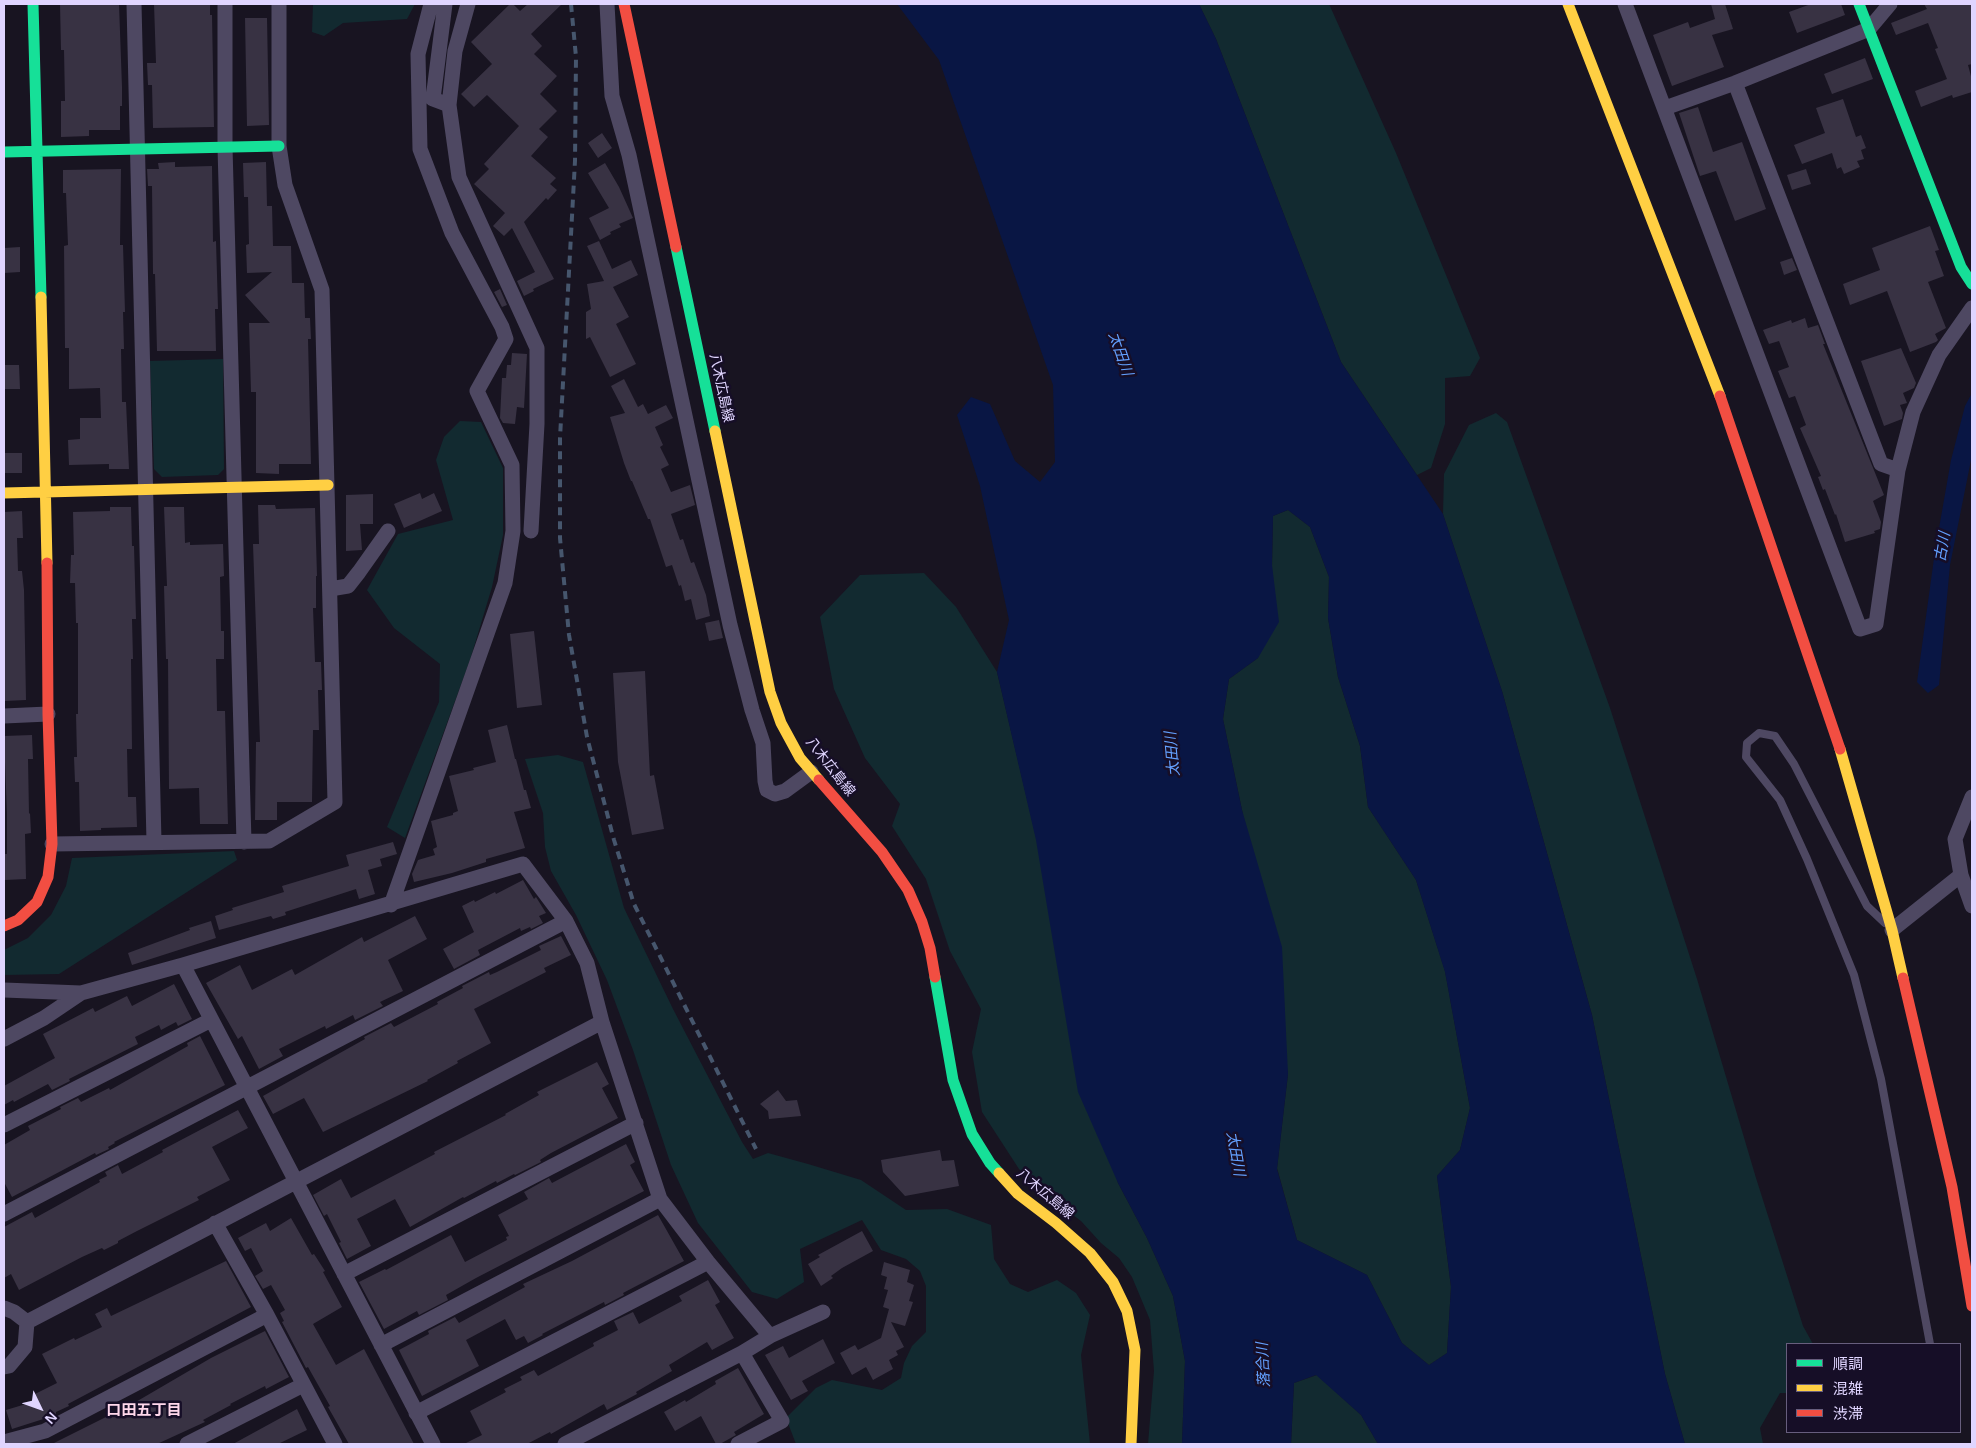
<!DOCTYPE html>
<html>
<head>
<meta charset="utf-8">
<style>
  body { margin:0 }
  #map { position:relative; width:1976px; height:1448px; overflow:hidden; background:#181421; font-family:Helvetica,"Noto Sans JP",sans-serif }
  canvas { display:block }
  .frame { position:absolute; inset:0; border:5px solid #e0d5ff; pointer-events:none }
  .legend { position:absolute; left:1786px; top:1343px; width:175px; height:90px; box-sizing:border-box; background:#160e27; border:1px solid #675e7d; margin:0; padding:6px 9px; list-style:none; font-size:15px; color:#e0d5ff }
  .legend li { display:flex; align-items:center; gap:10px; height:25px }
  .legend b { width:25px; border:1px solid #675e7d }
  .north { position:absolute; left:15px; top:1383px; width:50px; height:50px; -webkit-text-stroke:4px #160e27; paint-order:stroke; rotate:132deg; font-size:14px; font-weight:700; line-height:20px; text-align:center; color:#e0d5ff }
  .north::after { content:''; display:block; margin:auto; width:18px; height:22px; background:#e0d5ff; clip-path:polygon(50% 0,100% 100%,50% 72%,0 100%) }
</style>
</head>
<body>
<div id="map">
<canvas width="1976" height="1448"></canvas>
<div class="frame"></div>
<ul class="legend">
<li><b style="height:6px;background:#16e098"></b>順調</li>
<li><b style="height:6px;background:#ffcf43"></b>混雑</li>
<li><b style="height:6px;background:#f24e42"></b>渋滞</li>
</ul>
<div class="north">N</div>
</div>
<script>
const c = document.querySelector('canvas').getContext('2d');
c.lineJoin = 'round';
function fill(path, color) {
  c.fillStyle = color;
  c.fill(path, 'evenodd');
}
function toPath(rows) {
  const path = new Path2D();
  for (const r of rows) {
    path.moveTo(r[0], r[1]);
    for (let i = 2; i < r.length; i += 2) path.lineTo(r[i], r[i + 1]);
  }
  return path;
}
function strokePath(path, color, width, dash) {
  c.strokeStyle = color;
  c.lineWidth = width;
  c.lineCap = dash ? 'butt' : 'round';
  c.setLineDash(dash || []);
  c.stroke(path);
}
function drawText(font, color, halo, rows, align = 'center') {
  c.font = font + ' Helvetica,"Noto Sans JP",sans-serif';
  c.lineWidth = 5;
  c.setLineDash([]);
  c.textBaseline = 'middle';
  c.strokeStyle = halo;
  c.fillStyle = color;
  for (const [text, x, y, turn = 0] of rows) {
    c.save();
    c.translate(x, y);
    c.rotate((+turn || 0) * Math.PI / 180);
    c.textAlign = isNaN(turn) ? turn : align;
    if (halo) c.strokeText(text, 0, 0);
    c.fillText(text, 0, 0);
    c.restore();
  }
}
const green = toPath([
  [313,4,415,4,407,19,343,23,324,36,312,32],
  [1199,4,1329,4,1396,153,1480,358,1470,376,1445,378,1445,424,1431,468,1417,475,1341,362,1216,39],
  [223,359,224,469,218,475,162,477,154,469,150,361],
  [1496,413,1507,422,1610,708,1697,979,1756,1178,1803,1326,1813,1344,1787,1344,1787,1393,1780,1393,1760,1428,1763,1444,1685,1444,1665,1374,1592,1015,1502,691,1443,514,1444,474,1469,425],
  [460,421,481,422,503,468,503,535,492,587,470,660,405,838,387,827,439,702,440,664,394,628,367,590,398,534,453,520,436,460,444,437],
  [1288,510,1310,527,1329,577,1328,618,1338,677,1360,746,1368,807,1416,880,1445,971,1470,1108,1460,1150,1437,1176,1451,1287,1447,1353,1429,1365,1402,1343,1367,1275,1297,1240,1277,1168,1288,1074,1242,810,1223,719,1229,679,1258,658,1272,565,1273,516],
  [924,573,956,607,997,672,1118,1183,1147,1238,1173,1296,1185,1361,1182,1444,1148,1444,1154,1371,1150,1320,1132,1277,1119,1258,1101,1243,1081,1221,1048,1196,1019,1169,982,1112,972,1052,981,1009,950,951,926,879,892,826,900,804,865,758,834,689,820,617,860,575],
  [558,755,583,762,624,908,673,1009,742,1142,753,1159,768,1153,808,1164,861,1180,906,1210,947,1209,991,1225,994,1259,1010,1284,1028,1292,1057,1280,1076,1293,1090,1315,1081,1355,1090,1444,796,1444,786,1418,816,1388,832,1380,882,1390,901,1378,904,1363,912,1346,926,1332,926,1286,920,1271,906,1259,881,1250,862,1220,800,1249,804,1282,777,1299,752,1292,698,1223,671,1165,633,1050,607,980,576,915,551,871,545,847,543,813,525,759],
  [234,851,237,860,59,974,4,975,4,950,28,938,51,915,66,886,72,858],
  [1317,1375,1361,1415,1378,1444,1291,1444,1294,1383]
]);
const water = toPath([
  [897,4,1199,4,1216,39,1341,362,1443,514,1502,691,1592,1015,1665,1374,1685,1444,1378,1444,1361,1415,1316,1375,1294,1383,1291,1444,1182,1444,1185,1361,1173,1296,1147,1238,1118,1183,1078,1092,1036,840,997,672,1009,620,980,486,957,415,971,397,990,404,1015,461,1040,482,1055,462,1053,385,939,60],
  [1288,510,1310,527,1329,577,1328,618,1338,677,1360,746,1368,807,1416,880,1445,972,1470,1108,1460,1150,1437,1176,1451,1287,1447,1353,1429,1365,1402,1343,1367,1275,1297,1240,1277,1169,1288,1074,1282,947,1242,810,1223,719,1229,679,1258,658,1279,622,1272,565,1273,516],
  [1972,393,1972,455,1950,565,1939,685,1928,693,1917,682,1935,551,1951,460,1965,406]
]);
const building = toPath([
  [60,4,119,4,122,87,122,106,120,106,120,130,89,130,89,136,61,137,61,101,65,101,64,50,61,50],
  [154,4,210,5,210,15,212,15,214,127,153,128,152,85,148,85,147,63,156,63],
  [510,4,513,4,520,11,528,4,562,4,531,34,542,46,534,54,557,76,540,94,557,111,539,129,548,137,531,156,556,178,550,184,557,190,548,200,546,198,524,222,554,279,533,289,534,291,524,296,517,281,535,272,512,228,504,236,493,226,505,213,474,184,489,169,484,164,519,126,487,95,474,107,461,94,492,64,471,42],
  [1711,4,1725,4,1733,29,1712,35,1724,67,1672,86,1653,35,1688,22,1690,28,1715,19],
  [1811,4,1841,4,1845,15,1797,33,1789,12],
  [1924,4,1972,4,1972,64,1968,65,1972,80,1972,92,1953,98,1952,95,1921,107,1915,91,1947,79,1935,49,1938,48,1928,23,1896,35,1891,23,1927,9],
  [245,18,267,18,269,125,247,126],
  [1865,58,1873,79,1832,94,1824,74],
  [1843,99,1856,137,1861,135,1866,148,1861,150,1864,159,1857,161,1860,167,1844,174,1841,167,1837,169,1832,153,1802,164,1794,145,1825,133,1816,108],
  [1698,107,1713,152,1742,142,1766,209,1735,221,1716,171,1700,176,1679,113],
  [602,133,612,148,598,158,588,143],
  [175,162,175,167,212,166,213,242,216,241,218,309,215,309,216,351,157,351,155,274,153,274,152,186,148,186,147,169,159,169,158,163],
  [266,162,267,206,272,206,273,246,291,246,292,283,304,283,305,318,310,318,311,339,308,339,311,464,279,464,279,474,256,473,256,392,251,392,249,323,270,323,245,295,272,272,247,273,246,245,249,244,248,197,244,197,243,163],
  [605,163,619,187,633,218,619,224,621,227,610,232,611,234,600,240,589,218,609,208,588,173],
  [121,169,120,245,123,245,125,312,123,312,124,349,121,349,122,402,126,402,129,469,109,469,109,464,69,465,68,440,80,439,80,418,101,418,100,388,69,389,69,348,65,348,64,246,68,245,66,193,63,193,63,170],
  [1806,169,1811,184,1792,190,1787,175],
  [1930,226,1939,250,1935,251,1944,276,1928,282,1946,328,1935,334,1938,340,1936,342,1910,352,1887,291,1850,305,1843,284,1880,270,1872,248],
  [599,241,612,269,631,260,638,275,613,287,629,317,616,324,636,364,610,377,590,337,586,339,586,312,591,309,587,284,604,281,587,246],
  [20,247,20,272,4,273,4,248],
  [1792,258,1797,270,1784,275,1780,262],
  [500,289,507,305,502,307,494,292],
  [1805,318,1808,328,1818,325,1825,344,1823,344,1884,495,1873,501,1881,522,1880,529,1874,531,1875,533,1845,542,1836,514,1835,515,1825,489,1823,490,1818,477,1821,476,1800,428,1806,425,1795,396,1789,398,1778,371,1789,367,1779,341,1769,344,1763,330,1791,320,1792,323],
  [1901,348,1916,383,1914,388,1903,393,1907,403,1900,405,1903,413,1902,419,1884,426,1861,361],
  [512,353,527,354,524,408,517,407,515,424,503,423,500,418,502,378,506,378,507,365,511,365],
  [4,365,19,365,20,389,4,389],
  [624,379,638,407,643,404,648,414,666,405,673,418,655,427,663,445,660,447,669,465,661,469,671,492,690,485,695,505,671,514,680,540,683,539,691,563,694,562,706,595,710,616,696,620,691,599,685,601,681,585,679,586,672,565,666,567,650,519,648,519,632,481,631,481,624,463,610,417,625,413,611,386],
  [4,453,22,453,22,473,4,473],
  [420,493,422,499,434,493,442,511,404,528,394,504],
  [373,494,373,524,360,524,362,550,346,551,346,495],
  [258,505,275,505,276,509,315,508,317,576,316,576,316,608,313,608,315,662,321,662,322,690,318,690,319,730,313,730,312,802,277,802,277,820,255,820,256,742,260,742,253,544,259,544],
  [110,507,131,507,132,546,134,546,136,619,132,619,133,659,131,659,132,749,127,749,128,797,136,797,137,827,101,828,101,830,80,831,79,782,75,782,74,757,77,757,76,714,78,714,78,623,76,623,75,583,70,583,71,555,74,555,73,512,110,511],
  [164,507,184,507,185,543,190,542,190,545,223,544,224,576,220,577,221,631,224,631,224,659,216,659,217,711,225,711,228,824,200,824,199,788,169,789,168,659,166,659,164,586,167,586],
  [22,511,23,538,17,538,18,571,22,571,24,590,26,700,4,701,4,512],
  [719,620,723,638,709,641,705,623],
  [534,631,542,705,517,708,510,634],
  [645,671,650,776,654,775,664,829,632,835,618,762,613,673],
  [507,725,515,759,516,759,524,790,526,790,531,808,514,812,525,848,486,859,486,862,452,873,414,882,412,874,418,860,435,855,433,849,437,847,431,821,453,815,453,813,458,811,449,776,474,770,473,768,496,762,488,730],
  [32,735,33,759,28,759,29,814,30,813,31,833,25,834,26,879,5,880,4,854,7,854,7,814,4,736],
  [393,842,397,854,380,859,382,866,368,870,375,894,359,899,356,889,285,912,286,915,273,919,271,916,219,930,215,916,233,910,232,908,284,892,282,886,349,866,346,855],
  [523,880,534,899,536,897,546,913,539,916,543,923,531,929,530,927,521,931,520,928,478,950,480,955,454,969,443,949,474,932,462,906,474,900,475,902,495,892,496,894],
  [415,916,427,939,388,960,403,991,380,1002,383,1006,355,1020,353,1015,326,1029,325,1026,279,1049,283,1056,259,1069,242,1036,238,1039,206,983,240,965,252,990,292,969,295,975,362,937,364,942],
  [211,921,216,938,132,965,128,953,190,930,189,928],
  [561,936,571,955,544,968,546,972,474,1009,491,1043,457,1061,458,1063,427,1080,428,1081,323,1132,304,1098,273,1114,263,1096,365,1039,364,1037,391,1023,394,1027,438,1004,437,1002,463,988,462,986,489,972,490,975,497,972,541,950,539,946],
  [174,984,192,1019,178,1026,176,1022,161,1030,159,1025,135,1037,138,1044,69,1079,70,1081,52,1090,48,1084,14,1102,13,1100,4,1105,4,1086,55,1058,43,1034,93,1008,95,1012,127,996,132,1006],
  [200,1036,225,1085,114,1142,115,1143,108,1147,109,1149,96,1155,95,1153,12,1197,4,1182,4,1145,30,1130,28,1126,61,1109,60,1107,78,1098,81,1102,109,1088,110,1090,188,1046,187,1043],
  [597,1062,609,1084,602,1088,618,1118,551,1153,540,1160,541,1162,515,1175,514,1174,497,1183,496,1181,464,1198,463,1197,410,1227,395,1199,357,1219,371,1246,347,1259,339,1243,341,1242,327,1214,324,1216,313,1195,341,1179,351,1198,435,1154,434,1152,506,1115,505,1114,539,1095,537,1092],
  [778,1090,786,1101,797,1100,801,1116,769,1119,768,1111,760,1104],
  [238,1110,248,1128,212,1147,230,1180,197,1197,199,1200,137,1231,118,1241,118,1243,104,1250,102,1248,82,1257,19,1290,11,1274,4,1278,4,1227,32,1212,35,1218,100,1182,99,1180,107,1176,105,1172,118,1165,122,1174,163,1152,162,1150],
  [626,1144,635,1162,630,1165,644,1191,476,1278,446,1295,448,1300,419,1315,417,1311,384,1329,359,1282,385,1269,386,1270,451,1235,465,1262,507,1240,506,1237,509,1236,498,1215,528,1199,524,1192,549,1178,552,1183],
  [940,1150,942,1161,954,1160,959,1186,905,1196,883,1172,881,1160],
  [658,1215,684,1261,623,1293,624,1295,605,1305,604,1302,542,1334,543,1335,528,1343,524,1336,516,1340,505,1319,466,1340,479,1366,422,1396,399,1350,429,1334,428,1331,455,1317,459,1323,525,1287,523,1284,572,1261],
  [291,1218,312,1255,314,1254,325,1271,323,1272,342,1307,313,1324,336,1365,364,1349,414,1444,349,1444,328,1407,330,1406,308,1367,306,1368,282,1322,284,1321,280,1313,285,1310,271,1285,263,1289,255,1276,263,1271,251,1248,245,1251,238,1238,266,1223,270,1231],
  [862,1231,873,1251,842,1268,831,1276,833,1278,821,1286,808,1264,820,1257,818,1255],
  [226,1261,251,1307,68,1404,69,1406,56,1412,56,1415,12,1429,6,1410,36,1401,33,1395,57,1383,42,1354,74,1338,75,1340,102,1327,95,1314,107,1308,111,1316],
  [884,1262,910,1270,907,1282,914,1285,909,1301,913,1302,905,1326,891,1322,904,1347,896,1351,898,1355,889,1360,893,1369,873,1380,866,1367,852,1375,840,1353,855,1345,858,1350,881,1338,889,1309,883,1307,888,1290,884,1289,887,1277,881,1275],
  [708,1280,720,1302,715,1305,734,1338,712,1350,707,1342,669,1365,672,1371,636,1392,637,1394,607,1410,604,1404,551,1434,550,1432,527,1444,464,1444,482,1435,470,1411,506,1392,504,1389,522,1380,520,1377,534,1370,538,1376,594,1346,593,1343,618,1330,614,1321,633,1312,639,1324,682,1301,679,1296],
  [265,1331,289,1377,266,1389,265,1386,230,1404,231,1405,203,1420,205,1422,157,1444,52,1444,134,1403,211,1358],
  [823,1339,835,1363,802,1381,808,1391,791,1400,765,1355,783,1346,789,1358],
  [738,1368,764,1414,734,1432,736,1435,720,1444,716,1444,701,1416,675,1431,664,1412,685,1400,686,1402,716,1384,715,1381],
  [297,1409,307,1430,278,1444,233,1444]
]);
const lane = toPath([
  [1885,923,1867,906,1794,764,1775,736,1759,733,1747,743,1746,757,1780,800,1807,859,1854,975,1881,1079,1930,1344]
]);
const street = toPath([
  [134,4,154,842],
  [225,4,225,147,244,842],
  [445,4,433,99,449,105,459,177,537,348,537,424,531,531],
  [607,4,612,96,629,155,730,625,752,710,763,743,765,781,767,790,775,794,785,791,811,772],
  [1625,4,1860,629,1876,624,1898,470,1913,412,1939,355,1972,308],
  [1735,83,1881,464,1898,470],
  [449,105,455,51,468,4],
  [1665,108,1735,83,1869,29,1890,4],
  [330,589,348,586,359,572,388,531],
  [4,716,48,714],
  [1972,797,1955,839,1961,875,1972,906],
  [52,844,269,841,335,802,322,290,285,185,279,146,279,4],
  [391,905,505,583,513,531,512,465,477,391,506,339,502,327,452,233,420,149,418,54,431,4],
  [1892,930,1961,875],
  [183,965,433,1444],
  [4,990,81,993,183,965,523,864,566,921,587,963,602,1022,660,1199,708,1262,770,1336,742,1353,565,1444],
  [4,1039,44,1018,81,993],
  [4,1125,211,1020],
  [4,1214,566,921],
  [215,1223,267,1315,335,1444],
  [344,1274,636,1123],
  [4,1308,14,1312,27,1322],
  [27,1322,602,1022],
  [770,1336,823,1312],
  [381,1345,660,1199],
  [4,1367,9,1366,25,1347,27,1322],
  [416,1413,708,1262],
  [4,1442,45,1431,267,1315],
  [187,1444,303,1385],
  [738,1444,782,1421,742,1353]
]);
const fast = toPath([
  [33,4,41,297],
  [1859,4,1961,267,1972,284],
  [4,152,279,146],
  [676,247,715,431],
  [935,977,953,1080,972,1134,990,1163,999,1173]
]);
const slow = toPath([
  [1568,4,1720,396],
  [41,297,47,563],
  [715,431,770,692,781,723,800,758,819,780],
  [4,493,328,485],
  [1840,749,1892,930,1903,978],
  [999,1173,1018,1194,1056,1223,1090,1253,1113,1282,1127,1311,1135,1350,1131,1444]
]);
const jam = toPath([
  [624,4,676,247],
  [1720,396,1840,749],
  [819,780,882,852,908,890,922,922,930,948,935,977],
  [4,926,18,920,37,902,48,877,52,844,48,714,47,563],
  [1903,978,1952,1187,1972,1306]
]);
const rail = toPath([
  [571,4,576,57,575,161,560,438,560,538,569,635,587,737,614,840,634,904,756,1149]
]);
const streetNames = [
  ["八木広島線",721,388,78],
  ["八木広島線",830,767,52],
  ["八木広島線",1045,1194,40]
];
const waterNames = [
  ["太田川",1120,354,71],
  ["古川",1943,547,-80],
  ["太田川",1173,754,-95],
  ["太田川",1235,1154,80],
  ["落合川",1264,1365,-93]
];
const neighbourhoodNames = [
  ["口田五丁目",144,1411]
];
fill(green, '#122a30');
fill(water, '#091644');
fill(building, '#383243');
strokePath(lane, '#4e4862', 8);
strokePath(street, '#4e4862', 15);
strokePath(fast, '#16e098', 11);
strokePath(slow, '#ffcf43', 11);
strokePath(jam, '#f24e42', 11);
strokePath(rail, '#46566d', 4, [8, 6]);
drawText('14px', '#e0d5ff', '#160e27', streetNames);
drawText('italic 15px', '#63a0ff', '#160e27', waterNames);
drawText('bold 15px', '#ffd7eb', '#160e27', neighbourhoodNames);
</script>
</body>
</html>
